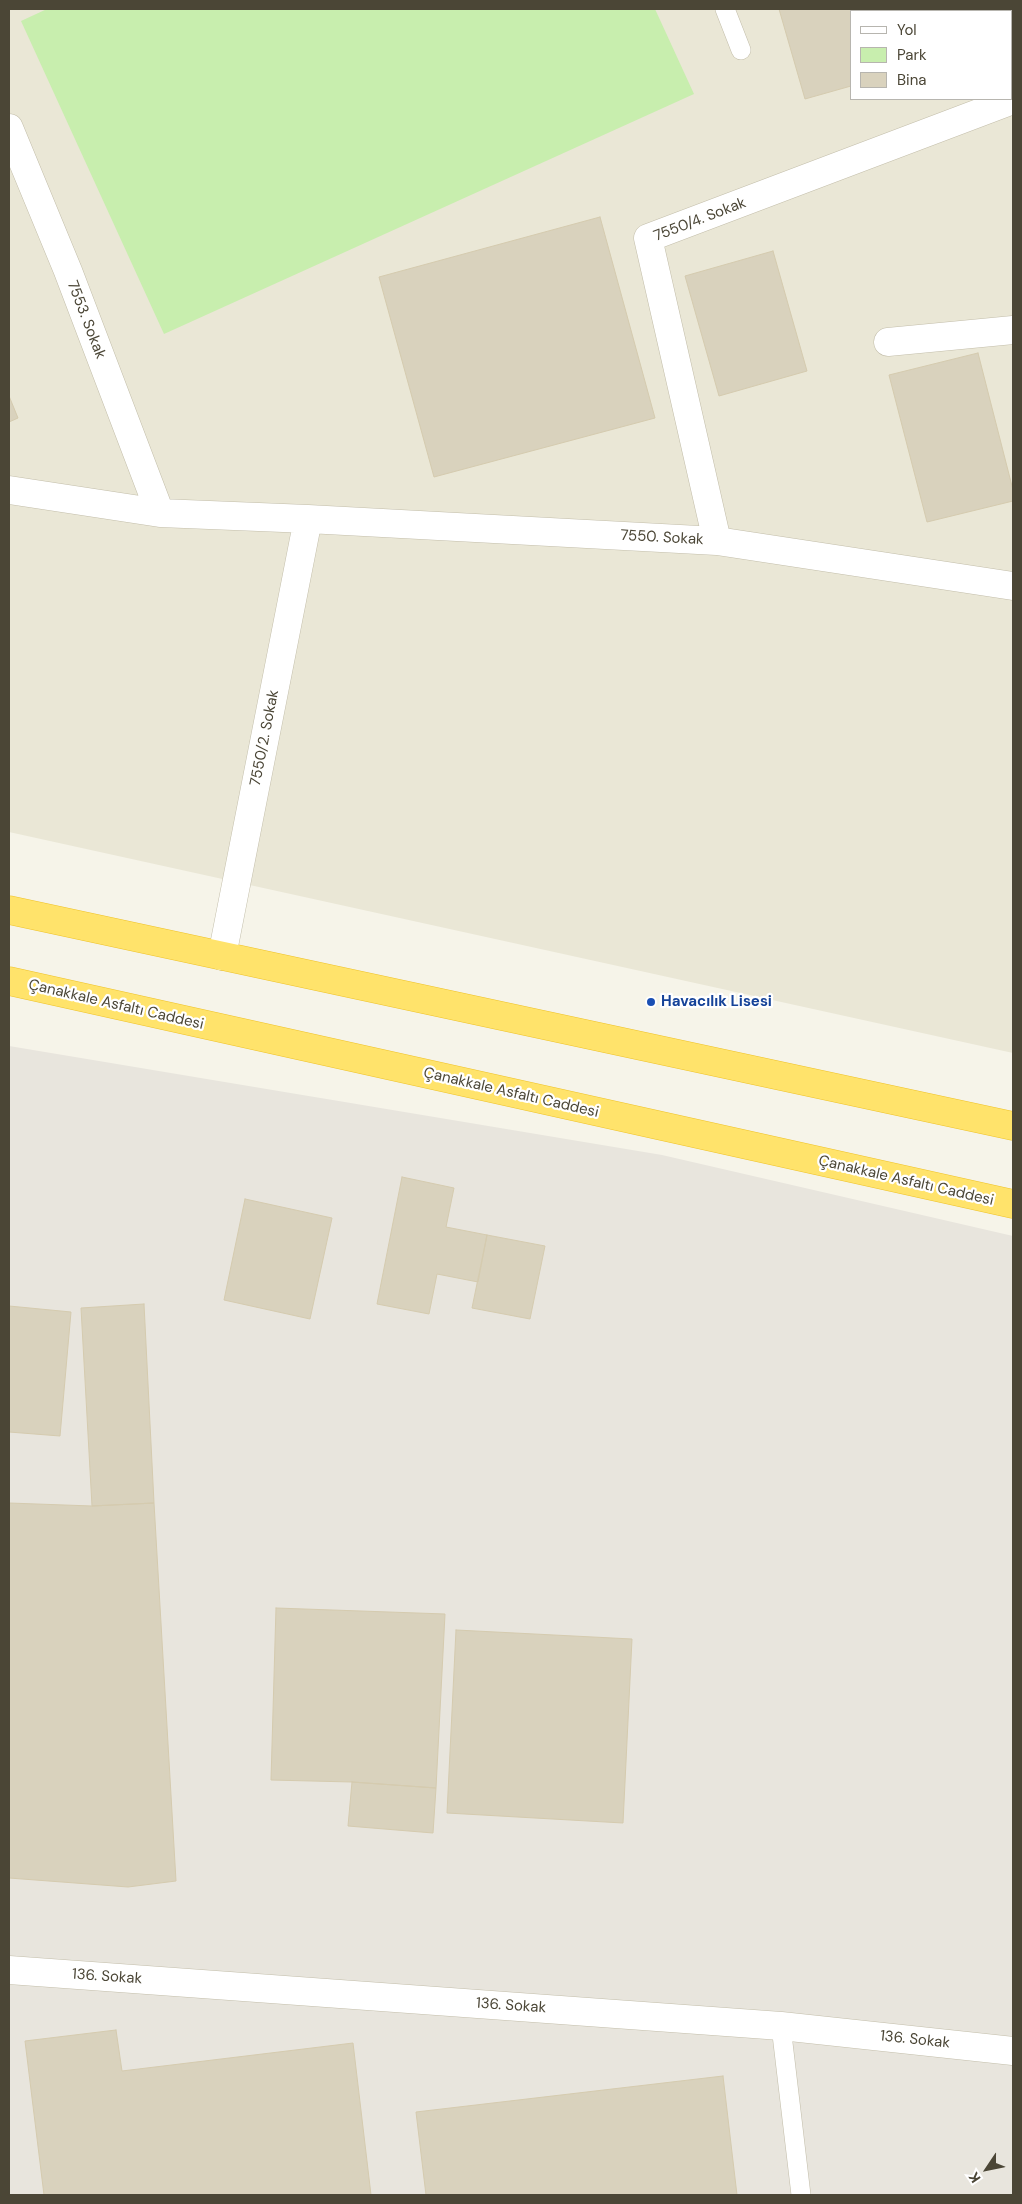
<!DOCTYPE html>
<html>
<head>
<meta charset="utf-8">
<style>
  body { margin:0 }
  #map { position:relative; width:1022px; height:2204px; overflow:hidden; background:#f6f4e9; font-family:"DM Sans",sans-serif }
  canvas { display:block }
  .frame { position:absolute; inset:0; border:10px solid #4b4636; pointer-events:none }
  .legend { position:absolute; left:850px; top:10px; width:162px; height:90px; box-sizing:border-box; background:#fff; border:1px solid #b7b5af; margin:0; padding:6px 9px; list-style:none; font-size:15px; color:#4b4636 }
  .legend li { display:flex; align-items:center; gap:10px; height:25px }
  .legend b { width:25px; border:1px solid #b7b5af }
  .north { position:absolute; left:962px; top:2144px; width:50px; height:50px; -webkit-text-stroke:4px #fff; paint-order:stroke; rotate:236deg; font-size:14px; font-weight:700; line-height:20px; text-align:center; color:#4b4636 }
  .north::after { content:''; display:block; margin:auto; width:18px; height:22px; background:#4b4636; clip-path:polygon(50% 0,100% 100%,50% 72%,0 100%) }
</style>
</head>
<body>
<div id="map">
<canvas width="1022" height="2204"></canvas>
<div class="frame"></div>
<ul class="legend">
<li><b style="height:6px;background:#fff"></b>Yol</li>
<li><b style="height:14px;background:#c8eeae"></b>Park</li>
<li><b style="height:14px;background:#d9d2bd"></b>Bina</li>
</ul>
<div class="north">K</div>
</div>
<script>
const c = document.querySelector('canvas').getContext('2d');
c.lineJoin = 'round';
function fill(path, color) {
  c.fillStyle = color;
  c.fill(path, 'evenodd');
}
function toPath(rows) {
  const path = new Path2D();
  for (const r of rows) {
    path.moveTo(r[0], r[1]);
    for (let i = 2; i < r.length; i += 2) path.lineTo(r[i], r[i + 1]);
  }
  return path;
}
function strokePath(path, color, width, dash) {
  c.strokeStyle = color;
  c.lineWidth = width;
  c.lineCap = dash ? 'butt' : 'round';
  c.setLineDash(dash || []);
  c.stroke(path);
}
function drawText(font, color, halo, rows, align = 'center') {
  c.font = font + ' "DM Sans",sans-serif';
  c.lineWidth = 4.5;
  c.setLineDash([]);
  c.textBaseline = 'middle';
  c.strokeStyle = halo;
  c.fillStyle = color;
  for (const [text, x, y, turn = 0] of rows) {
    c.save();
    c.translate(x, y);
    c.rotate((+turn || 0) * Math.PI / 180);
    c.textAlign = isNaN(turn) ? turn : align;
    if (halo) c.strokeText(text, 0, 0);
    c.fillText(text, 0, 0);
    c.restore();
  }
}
const residential = toPath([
  [9,9,1013,9,1013,1053,9,832],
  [851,11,1011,11,1011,99,851,99]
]);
const industrial = toPath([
  [9,1046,662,1155,1013,1236,1013,2195,9,2195]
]);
const green = toPath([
  [47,9,655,9,694,94,164,334,21,21]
]);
const building = toPath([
  [779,9,914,9,914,11,851,11,851,86,805,99,779,9],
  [600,217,655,418,434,477,379,277,600,217],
  [773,251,807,371,719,396,685,276,773,251],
  [978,353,1013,490,1013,501,927,522,889,375,978,353],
  [9,396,18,418,9,422,9,396],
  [402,1177,454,1188,446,1227,487,1235,478,1282,437,1274,429,1314,377,1304,402,1177],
  [245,1199,332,1218,310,1319,224,1300,245,1199],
  [487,1235,545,1246,530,1319,472,1308,487,1235],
  [144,1304,154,1503,92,1506,81,1308,144,1304],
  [9,1306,71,1312,60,1436,9,1432,9,1306],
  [9,1503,92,1506,154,1503,176,1881,128,1887,9,1878,9,1503],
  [276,1608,445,1614,436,1788,352,1782,271,1780,276,1608],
  [456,1630,632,1639,623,1823,447,1813,456,1630],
  [352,1782,436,1788,433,1833,348,1826,352,1782],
  [116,2030,122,2071,353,2043,371,2195,44,2195,25,2041,116,2030],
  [723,2076,737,2195,426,2195,416,2112,723,2076]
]);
const lane = toPath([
  [725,9,741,50],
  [781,2026,801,2195]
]);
const street = toPath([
  [9,128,68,271,160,513],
  [888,342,1013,330],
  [9,490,160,513,308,519,717,541,1013,586],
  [717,541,648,238,1013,100],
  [222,956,308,519],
  [9,1970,781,2026,1013,2051]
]);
const highway = toPath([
  [9,910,1013,1126],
  [9,981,1013,1204]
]);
const markers = [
  [651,1002,5,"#1a4fb4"]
];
const streetNames = [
  ["7550/4. Sokak",700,220,-21],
  ["7553. Sokak",86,320,69],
  ["7550. Sokak",662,538,3],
  ["7550/2. Sokak",265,738,-79],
  ["Çanakkale Asfaltı Caddesi",116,1005,13],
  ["Çanakkale Asfaltı Caddesi",511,1093,13],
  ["Çanakkale Asfaltı Caddesi",906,1181,13],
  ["136. Sokak",107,1977,4],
  ["136. Sokak",511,2006,4],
  ["136. Sokak",915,2040,6]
];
const transitNames = [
  ["Havacılık Lisesi",661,1002]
];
fill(residential, '#eae7d6');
fill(industrial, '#e8e5dd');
fill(green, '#c8eeae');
fill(building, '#d9d2bd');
strokePath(building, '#d5cbaf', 1);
strokePath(lane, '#c3beaa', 20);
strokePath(street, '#c3beaa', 29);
strokePath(highway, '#eec22b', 29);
strokePath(lane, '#fff', 19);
strokePath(street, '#fff', 28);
strokePath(highway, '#ffe36b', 28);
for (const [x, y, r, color] of markers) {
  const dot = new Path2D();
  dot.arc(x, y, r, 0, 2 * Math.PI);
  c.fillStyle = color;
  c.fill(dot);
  strokePath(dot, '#fff', 2);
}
drawText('15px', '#4b4636', '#fff', streetNames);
drawText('bold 15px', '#164399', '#fff', transitNames, 'left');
</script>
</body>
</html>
